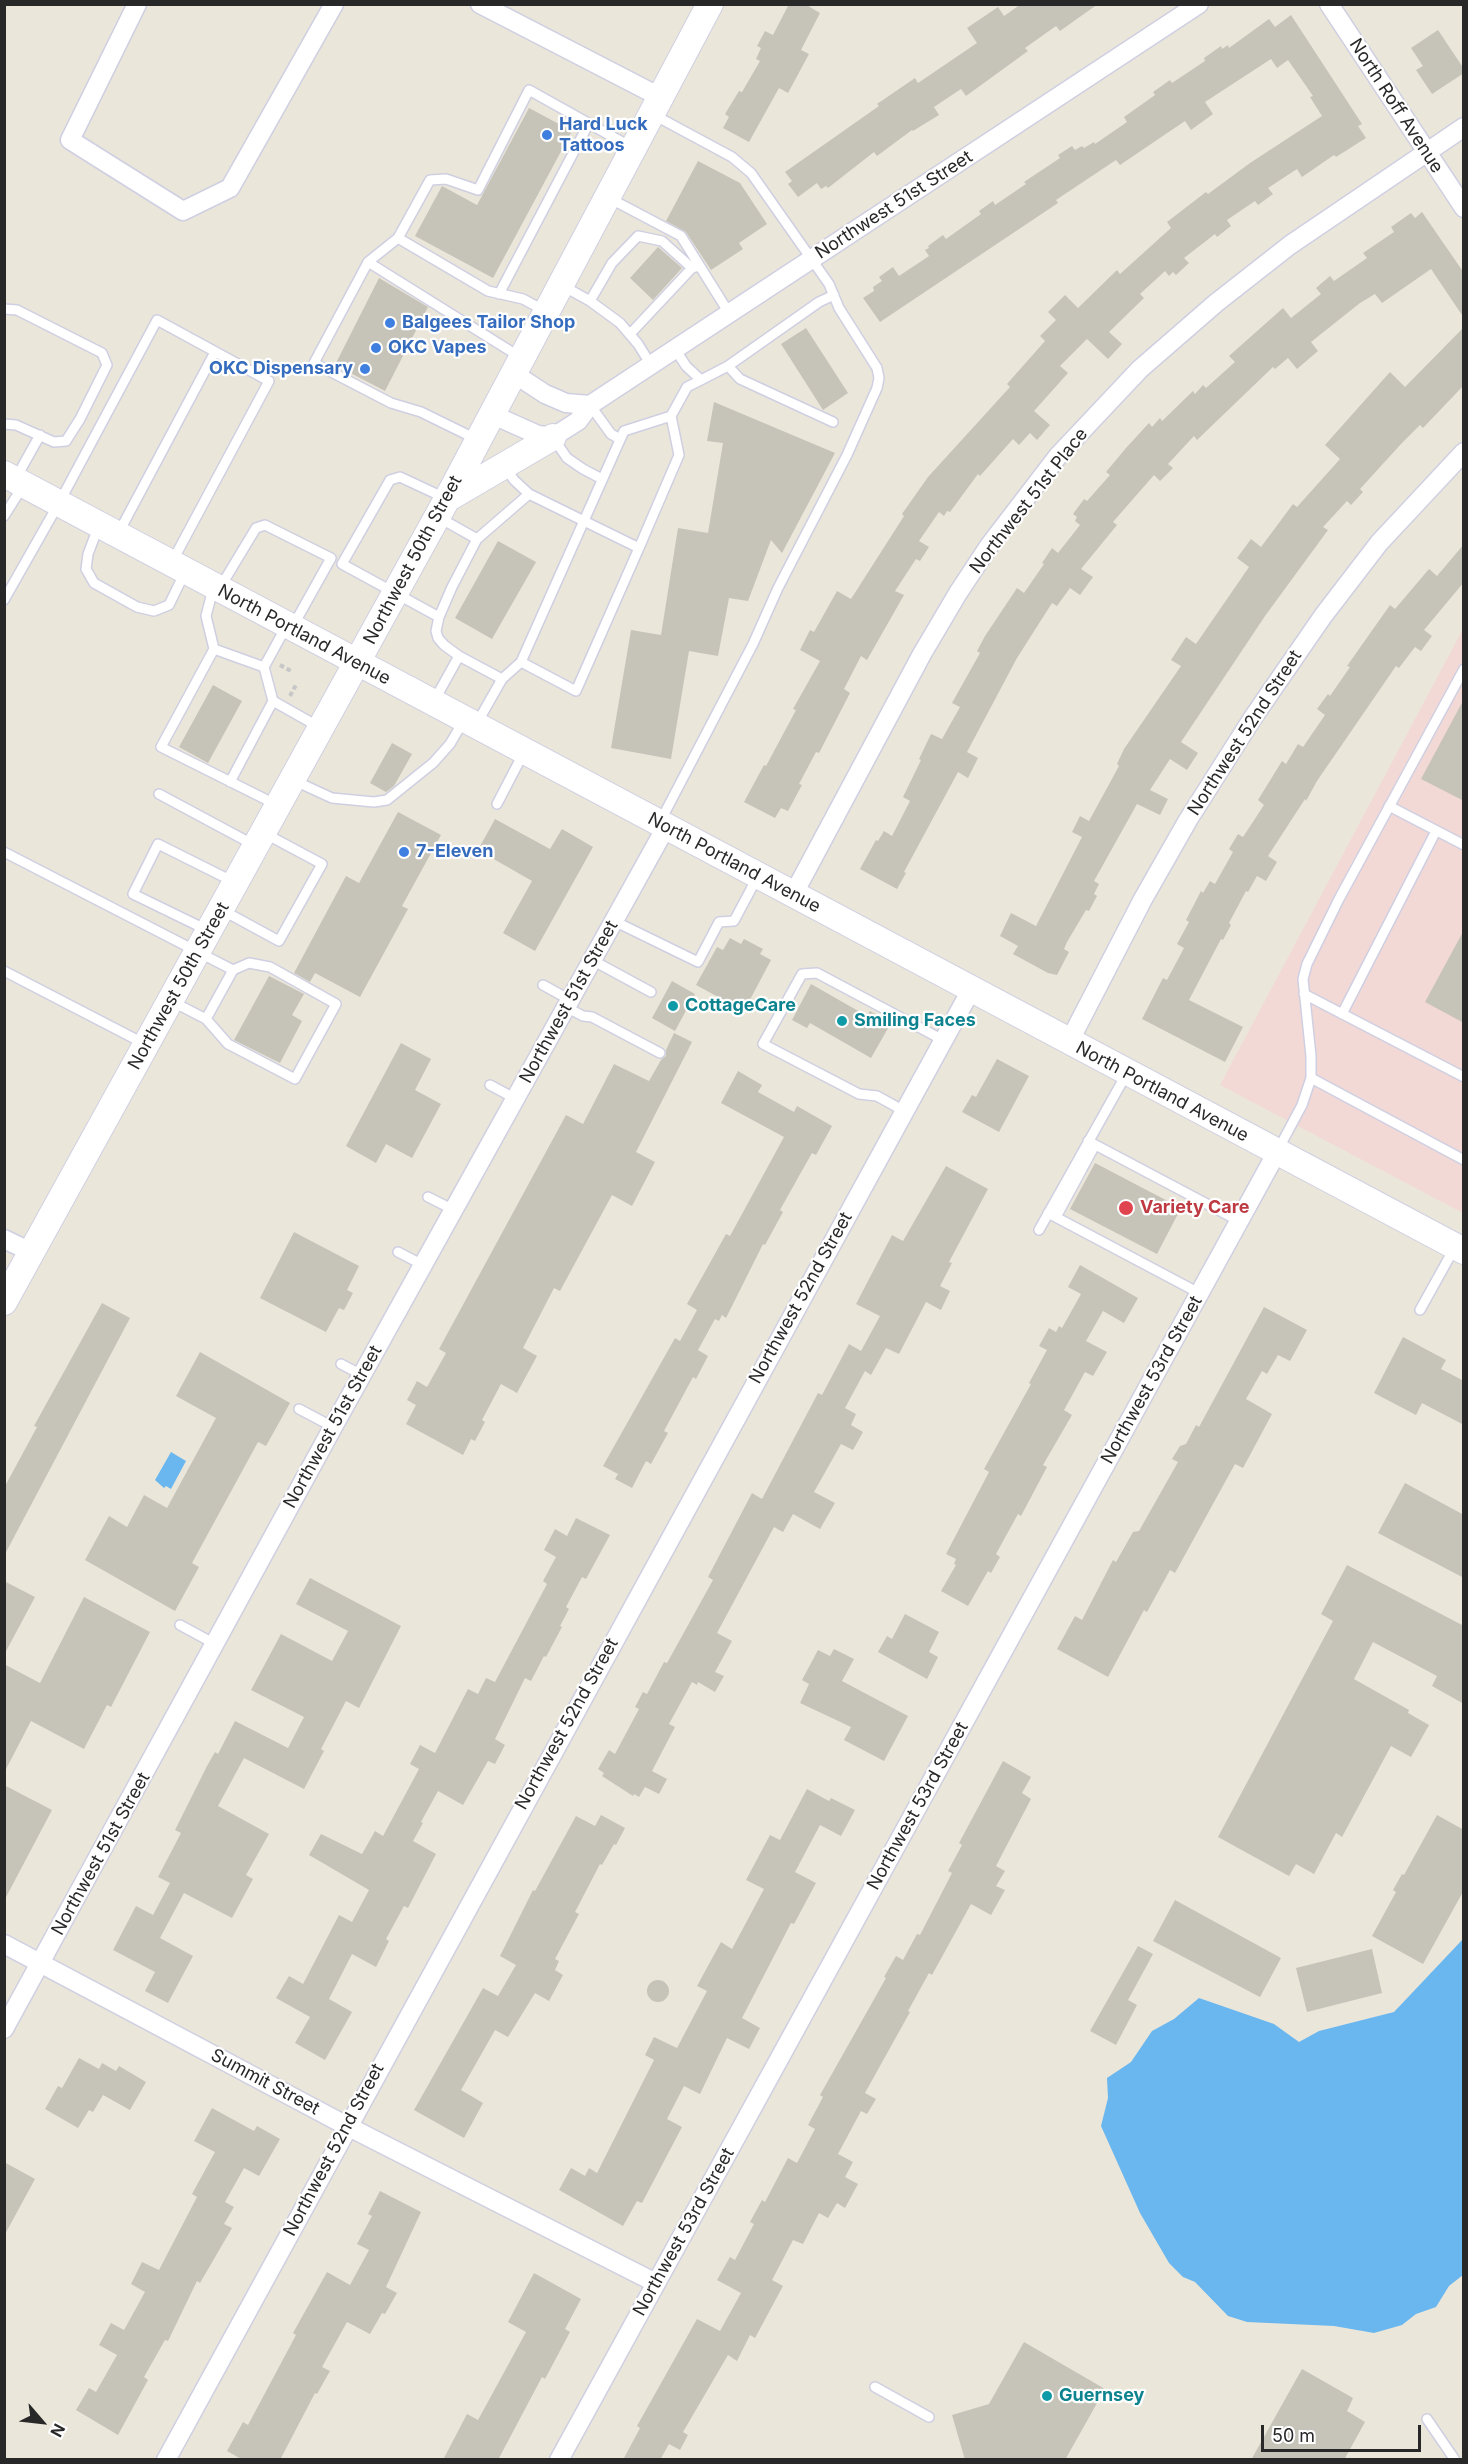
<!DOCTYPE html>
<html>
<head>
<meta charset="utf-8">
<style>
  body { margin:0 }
  #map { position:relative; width:1468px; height:2464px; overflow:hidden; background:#ebe6da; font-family:Inter,sans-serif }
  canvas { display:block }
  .frame { position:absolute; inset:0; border:6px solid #282828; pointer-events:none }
  .north { position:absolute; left:12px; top:2392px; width:60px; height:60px; -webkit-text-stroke:4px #fff; paint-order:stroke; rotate:118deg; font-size:16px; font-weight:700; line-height:24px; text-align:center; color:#282828 }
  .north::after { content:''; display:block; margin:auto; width:21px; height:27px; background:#282828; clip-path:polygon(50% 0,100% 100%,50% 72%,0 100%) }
  .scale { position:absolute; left:1261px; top:2425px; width:160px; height:27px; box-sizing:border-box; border:3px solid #282828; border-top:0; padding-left:8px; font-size:18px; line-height:21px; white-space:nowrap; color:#282828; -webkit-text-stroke:4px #fff; paint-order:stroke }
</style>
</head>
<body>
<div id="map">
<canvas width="1468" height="2464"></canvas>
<div class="frame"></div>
<div class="north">N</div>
<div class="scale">50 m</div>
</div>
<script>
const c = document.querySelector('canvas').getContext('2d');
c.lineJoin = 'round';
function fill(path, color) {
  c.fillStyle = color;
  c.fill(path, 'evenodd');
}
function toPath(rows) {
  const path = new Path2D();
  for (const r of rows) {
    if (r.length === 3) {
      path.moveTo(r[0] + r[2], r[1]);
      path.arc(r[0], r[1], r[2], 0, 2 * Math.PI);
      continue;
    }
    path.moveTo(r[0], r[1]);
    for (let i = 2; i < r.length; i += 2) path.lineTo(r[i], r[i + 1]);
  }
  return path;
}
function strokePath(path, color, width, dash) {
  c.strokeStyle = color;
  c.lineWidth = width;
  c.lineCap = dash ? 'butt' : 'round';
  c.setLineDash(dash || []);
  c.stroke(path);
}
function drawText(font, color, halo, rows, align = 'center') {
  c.font = font + ' Inter,sans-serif';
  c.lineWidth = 4.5;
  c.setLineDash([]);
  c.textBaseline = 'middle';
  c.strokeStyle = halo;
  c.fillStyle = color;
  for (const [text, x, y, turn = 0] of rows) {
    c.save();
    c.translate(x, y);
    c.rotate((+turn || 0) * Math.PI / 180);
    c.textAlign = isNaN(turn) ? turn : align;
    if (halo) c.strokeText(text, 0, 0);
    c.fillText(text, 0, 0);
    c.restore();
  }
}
const medical = toPath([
  [1463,629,1463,1213,1220,1085]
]);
const water = toPath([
  [171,1452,186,1461,171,1489,166,1486,164,1488,155,1480],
  [1463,1939,1463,2275,1449,2286,1436,2307,1416,2314,1402,2325,1374,2333,1334,2326,1247,2322,1228,2316,1195,2282,1183,2277,1169,2263,1140,2213,1101,2126,1108,2098,1107,2078,1131,2062,1152,2031,1174,2019,1199,1998,1274,2024,1299,2042,1319,2031,1394,2012]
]);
const building = toPath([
  [789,4,805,4,820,13,801,50,809,54,788,93,779,88,749,142,723,128,729,117,725,114,739,91,742,92,760,61,756,59,761,48,757,46,765,31,773,35],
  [1021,4,1098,4,1060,31,1056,26,1025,48,1028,51,966,96,961,89,934,107,939,115,913,131,912,130,877,156,874,152,828,188,826,186,821,189,817,183,798,197,788,184,792,181,785,172,879,106,877,104,915,78,918,83,977,43,967,28,998,7,1004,16],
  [1291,15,1362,124,1358,126,1366,138,1336,157,1334,155,1302,177,1297,169,1268,188,1273,194,1258,205,1255,201,1227,220,1231,226,1217,237,1215,234,1184,258,1189,263,1176,275,1173,272,1169,276,1165,271,1140,294,1144,298,1109,332,1122,344,1108,359,1087,339,1060,366,1068,373,1034,411,1050,425,1037,440,1030,433,1019,445,1013,439,980,476,978,474,950,512,947,511,944,516,939,512,919,541,929,547,920,561,916,559,895,591,904,595,867,660,861,656,844,689,850,693,819,753,816,752,799,784,802,785,788,811,781,808,775,818,744,802,764,765,766,766,796,710,793,709,820,661,800,650,810,630,814,632,837,591,851,599,904,516,902,514,928,477,1010,387,1007,384,1045,341,1040,336,1056,320,1048,312,1065,295,1078,308,1117,270,1120,274,1171,228,1167,222,1206,192,1208,194,1250,163,1322,116,1310,97,1313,96,1288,60,1277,68,1271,59,1205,102,1213,114,1191,130,1185,121,1120,165,1116,160,1056,200,1058,203,880,322,863,298,874,291,873,287,882,281,879,277,893,267,899,276,929,256,925,250,929,248,928,246,943,235,946,239,981,214,979,211,993,201,995,205,1026,184,1024,182,1060,158,1058,155,1072,146,1075,150,1082,146,1084,148,1094,142,1095,144,1127,122,1124,117,1155,95,1153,92,1170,80,1172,83,1205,61,1204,58,1221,46,1222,49,1228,45,1229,48,1269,19,1275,27],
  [1438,30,1464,69,1464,73,1432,94,1416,70,1423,66,1411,48],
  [529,108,572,131,493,278,415,236,442,186,477,205],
  [698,161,740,183,767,224,739,243,743,249,711,270,686,232,666,221],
  [1422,212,1464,273,1464,318,1431,269,1382,303,1375,294,1360,303,1311,342,1318,351,1297,369,1288,358,1275,369,1273,367,1197,440,1194,436,1168,464,1173,468,1160,481,1154,475,1113,522,1117,525,1081,569,1093,577,1080,595,1070,588,1057,606,1052,603,1017,658,967,752,978,758,968,778,958,772,904,872,906,873,897,889,860,869,876,840,878,841,884,831,892,836,910,801,903,797,921,760,919,759,931,734,942,739,960,707,952,703,980,653,977,651,985,636,1017,588,1024,593,1044,564,1042,563,1052,548,1058,553,1080,525,1075,521,1077,517,1073,514,1084,499,1087,501,1110,475,1106,472,1126,448,1149,423,1152,427,1160,418,1162,421,1193,391,1195,394,1203,385,1206,388,1235,362,1229,356,1283,308,1291,318,1321,294,1316,288,1330,276,1334,281,1367,258,1363,253,1394,232,1391,227,1411,213,1415,218],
  [658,247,682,268,653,300,630,278],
  [379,278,428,307,385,391,335,365],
  [1464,327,1464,385,1423,428,1420,425,1401,444,1360,489,1363,492,1351,505,1347,501,1323,527,1328,530,1265,616,1181,742,1198,753,1187,770,1170,759,1150,790,1168,799,1160,815,1137,804,1094,881,1099,884,1094,894,1097,896,1089,911,1086,910,1067,942,1064,949,1069,952,1057,975,1048,973,1013,954,1018,946,1000,936,1011,913,1036,926,1082,837,1072,832,1080,816,1089,821,1119,766,1117,764,1124,749,1181,666,1171,660,1186,637,1196,644,1249,567,1237,558,1251,539,1261,547,1293,504,1297,507,1340,459,1325,445,1390,372,1405,387],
  [806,328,848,393,823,410,781,344],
  [714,402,835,453,782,553,771,540,748,601,729,598,718,656,689,651,671,759,611,748,631,630,661,635,678,528,708,533,723,443,707,441],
  [498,541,536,562,492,639,455,618],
  [1464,544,1464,582,1424,630,1432,636,1421,651,1415,647,1399,668,1396,666,1317,781,1306,801,1305,799,1268,856,1277,862,1266,881,1257,876,1248,892,1246,891,1229,923,1231,925,1223,940,1221,939,1189,1000,1243,1027,1225,1062,1142,1019,1163,978,1167,980,1184,948,1177,944,1189,922,1186,920,1201,891,1203,893,1210,881,1215,884,1233,852,1229,849,1238,834,1243,837,1264,805,1258,800,1282,761,1286,764,1298,744,1303,747,1325,715,1317,709,1328,694,1330,696,1350,667,1347,666,1390,605,1395,609,1429,569,1437,576],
  [213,685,242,701,208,763,179,747],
  [1464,699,1464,801,1421,779],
  [392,743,412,754,394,786,386,792,370,783],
  [398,812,441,835,402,906,408,909,360,997,315,973,310,982,294,973,346,876,359,883],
  [495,819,550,849,562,829,593,847,535,951,503,933,532,881,478,850],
  [1464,930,1464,1023,1425,1002],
  [730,938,741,944,744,939,763,949,760,954,771,960,744,1011,696,985,717,947,723,950],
  [269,976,304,994,292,1015,302,1021,280,1063,234,1040],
  [672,981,695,994,675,1031,652,1018],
  [811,984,867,1016,870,1011,891,1023,871,1058,810,1023,807,1028,792,1020],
  [674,1033,692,1042,636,1152,655,1162,632,1206,612,1195,560,1291,554,1288,523,1348,537,1356,517,1393,501,1384,482,1420,485,1422,475,1441,471,1439,463,1455,406,1424,416,1405,407,1400,417,1381,427,1387,446,1353,439,1349,566,1115,583,1124,614,1064,649,1081,661,1060,666,1056,666,1050],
  [401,1043,431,1059,415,1090,441,1104,412,1158,386,1144,376,1163,346,1146],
  [997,1059,1029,1076,999,1132,962,1112,972,1095,976,1097],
  [738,1071,762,1085,758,1092,794,1112,797,1106,832,1126,816,1155,812,1153,799,1176,780,1210,783,1212,765,1245,763,1244,726,1318,722,1315,719,1321,715,1319,698,1350,708,1356,696,1379,693,1377,664,1431,668,1433,651,1464,646,1461,632,1488,615,1479,618,1474,603,1466,675,1338,680,1341,697,1310,687,1304,726,1234,730,1236,784,1137,721,1103],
  [1095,1163,1181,1208,1157,1254,1070,1209],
  [946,1166,988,1189,949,1262,952,1263,940,1286,950,1291,941,1310,926,1302,899,1354,886,1348,871,1375,865,1371,845,1408,856,1414,851,1425,863,1432,853,1450,841,1444,814,1492,835,1503,820,1529,793,1514,783,1532,774,1527,717,1633,732,1641,715,1672,724,1676,715,1692,698,1682,697,1685,692,1682,669,1724,675,1727,652,1771,667,1779,659,1794,645,1787,639,1797,634,1794,633,1796,602,1776,604,1773,598,1769,609,1750,615,1754,639,1709,635,1707,643,1692,647,1694,664,1662,667,1663,713,1580,708,1577,752,1493,762,1499,818,1393,822,1395,849,1344,861,1351,880,1316,856,1304,892,1235,903,1241],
  [294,1232,359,1266,347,1290,353,1293,344,1310,339,1308,326,1332,260,1298],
  [1080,1265,1138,1298,1124,1323,1103,1311,1086,1341,1107,1352,1093,1376,1085,1372,1064,1410,1072,1415,1043,1465,1047,1467,1021,1516,1018,1514,996,1554,1000,1557,991,1573,988,1571,968,1606,941,1591,956,1565,954,1564,956,1559,946,1554,989,1472,984,1469,1031,1384,1029,1383,1047,1350,1039,1346,1049,1328,1056,1332,1059,1326,1062,1328,1081,1294,1068,1287],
  [102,1303,130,1318,4,1556,4,1488,37,1427,34,1426],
  [1264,1307,1307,1330,1290,1361,1278,1355,1267,1374,1262,1371,1246,1399,1272,1414,1243,1468,1235,1464,1175,1573,1170,1570,1147,1612,1144,1610,1108,1677,1057,1649,1075,1616,1082,1620,1113,1560,1116,1562,1133,1532,1139,1531,1178,1462,1172,1459,1180,1446,1186,1444,1196,1425,1199,1427],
  [1403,1337,1446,1360,1441,1369,1464,1381,1464,1425,1422,1403,1416,1415,1374,1393],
  [200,1352,290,1403,266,1446,258,1442,192,1563,199,1567,175,1611,85,1560,109,1516,127,1527,144,1495,167,1508,216,1418,176,1396],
  [1405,1483,1464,1515,1464,1578,1378,1533],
  [576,1518,610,1535,586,1579,582,1577,566,1607,569,1609,560,1626,562,1627,546,1657,544,1656,531,1681,525,1678,495,1739,505,1745,495,1764,488,1761,463,1805,438,1791,421,1822,423,1823,413,1841,436,1854,408,1908,404,1906,386,1939,389,1941,376,1967,352,1954,329,1999,352,2012,325,2060,295,2043,310,2017,276,1998,289,1976,303,1984,339,1915,352,1922,369,1890,309,1855,321,1834,362,1854,375,1831,383,1836,419,1769,410,1764,420,1745,435,1753,468,1689,478,1694,486,1678,495,1682,547,1584,543,1581,556,1557,544,1550,555,1529,567,1536],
  [1347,1565,1464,1626,1464,1704,1432,1686,1437,1676,1373,1642,1354,1679,1409,1710,1408,1713,1429,1725,1411,1757,1391,1746,1342,1837,1336,1833,1314,1874,1296,1864,1289,1876,1218,1837,1333,1621,1321,1614],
  [310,1578,401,1626,359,1708,346,1701,321,1749,324,1751,304,1789,244,1758,218,1806,269,1834,246,1875,253,1879,232,1918,184,1893,160,1938,193,1956,168,2003,145,1991,155,1972,113,1950,136,1906,153,1915,170,1883,158,1877,181,1833,175,1830,207,1766,215,1752,218,1754,235,1721,288,1748,304,1717,251,1690,281,1634,332,1661,348,1631,296,1604],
  [4,1581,35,1597,4,1655],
  [84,1597,150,1632,111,1707,107,1705,84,1749,31,1721,4,1773,4,1664,40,1683],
  [905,1614,939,1632,929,1652,938,1657,927,1679,878,1652,887,1636,892,1639],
  [834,1649,854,1659,842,1681,908,1716,884,1761,844,1740,851,1727,800,1703,809,1684,802,1680,818,1650,830,1656],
  [1003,1761,1031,1777,1022,1793,1031,1799,996,1866,1005,1871,996,1886,1005,1890,991,1915,971,1904,932,1975,929,1973,908,2011,910,2012,865,2093,876,2099,867,2114,861,2111,838,2154,853,2162,845,2177,858,2184,845,2208,837,2203,828,2218,819,2213,803,2244,793,2240,772,2280,783,2286,755,2338,750,2335,737,2361,728,2355,683,2432,688,2435,680,2450,669,2444,660,2460,623,2460,640,2428,637,2426,697,2319,720,2331,741,2293,717,2280,730,2257,735,2260,754,2224,750,2222,762,2200,765,2202,788,2158,797,2163,815,2129,808,2125,823,2097,820,2095,886,1978,884,1977,896,1956,903,1960,917,1934,920,1935,952,1873,948,1871,962,1845,959,1843],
  [4,1785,52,1810,4,1901],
  [807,1789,829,1801,831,1798,855,1810,841,1836,820,1825,795,1872,816,1883,794,1924,791,1923,742,2018,760,2028,749,2049,727,2038,700,2094,684,2086,667,2119,682,2127,642,2203,637,2201,623,2226,559,2190,571,2168,585,2176,589,2168,597,2173,654,2060,645,2055,654,2037,677,2048,707,1991,697,1986,721,1942,732,1949,764,1889,746,1880,770,1835,780,1840],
  [601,1815,625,1828,616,1845,614,1844,602,1865,600,1864,575,1912,579,1914,555,1959,559,1961,555,1970,563,1975,549,2001,535,1993,508,2037,495,2030,461,2090,483,2103,464,2138,414,2110,483,1988,498,1996,516,1965,500,1956,533,1890,535,1891,576,1816,595,1826],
  [1437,1815,1464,1830,1464,1890,1423,1964,1372,1936,1396,1892,1393,1890,1402,1874,1404,1875],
  [1175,1900,1281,1958,1260,1997,1153,1941],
  [1138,1946,1153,1954,1128,2000,1137,2005,1116,2045,1090,2031],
  [1372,1949,1382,1993,1307,2012,1296,1968],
  [658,1991,11],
  [79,2058,99,2069,102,2063,116,2071,119,2066,146,2082,130,2110,103,2095,93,2112,89,2110,78,2128,45,2109,58,2086,62,2088],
  [212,2108,254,2131,257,2126,280,2139,259,2176,244,2168,225,2202,234,2207,224,2224,232,2228,200,2283,197,2281,168,2341,165,2340,144,2377,148,2380,118,2435,76,2410,89,2388,96,2392,117,2355,99,2345,111,2323,124,2330,145,2292,131,2284,142,2262,159,2270,197,2197,192,2194,215,2152,194,2141],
  [4,2162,35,2179,4,2236],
  [380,2191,421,2212,386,2287,397,2293,385,2314,382,2313,370,2334,347,2322,322,2367,330,2371,317,2394,315,2393,280,2460,243,2460,227,2451,243,2422,248,2425,296,2335,293,2333,327,2272,350,2285,369,2250,357,2244,372,2216,368,2214],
  [534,2273,581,2299,565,2329,570,2332,545,2379,542,2377,498,2460,443,2460,467,2414,478,2420,526,2332,508,2322],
  [1024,2342,1105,2389,1065,2460,965,2460,952,2415,989,2404],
  [1302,2369,1353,2398,1347,2411,1365,2422,1344,2460,1251,2460]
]);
const path = toPath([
  [280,665,293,672],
  [290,696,297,683]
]);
const lane = toPath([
  [654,115,732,157,751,173,829,284,839,308,877,368,879,378,877,388,847,455,778,588,753,644,661,820],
  [609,198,681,236,729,313],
  [398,238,488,291,523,299,545,311],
  [368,262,398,238,430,180,446,179,478,190,529,90,631,147],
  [563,286,590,301,620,323,638,344,651,365],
  [499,294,589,123],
  [590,301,612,263,638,236,662,241,692,268],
  [4,309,17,310,102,353,107,365,80,419,66,441,54,442,16,425,4,424],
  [630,334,692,268,696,267],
  [728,366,740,379,833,422],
  [701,380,728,366,819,302,834,295],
  [590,405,611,434,620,439],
  [671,416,687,387,701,380,686,366,675,349],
  [476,439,421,412,391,403,314,363,368,262,520,357],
  [554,439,567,458,583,469,602,479],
  [505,467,514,480,529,494,639,548,576,691,521,662],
  [16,478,40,435],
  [4,516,23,486],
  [438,517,477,539],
  [99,525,88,554,86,569,94,583,137,607,154,611,169,605,185,572],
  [119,532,215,352],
  [221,586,256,528,265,525,331,558,293,626],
  [213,589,206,616,214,649,161,747,275,804],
  [4,600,59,503,157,320,269,381,172,562],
  [439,617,342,564,390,480,400,477,445,498],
  [287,625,264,667,273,701,319,727],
  [214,649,264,667],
  [502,679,459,656,444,645,438,638,436,631,439,617,452,587,477,539,529,494],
  [434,701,459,656],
  [477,723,502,679,521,662,624,431,671,416,679,455,639,548],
  [295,781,332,798,374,802,387,800,433,763,450,744,464,720],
  [230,782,273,701],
  [159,794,254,845],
  [497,804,523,754],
  [1389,806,1464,845],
  [4,852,233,970],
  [222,910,279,941,322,864,264,833],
  [614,921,698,962,719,922,734,921,758,876],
  [207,930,133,894,158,844,234,882],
  [592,960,651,992],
  [4,971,145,1044],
  [543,985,570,1000],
  [1304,994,1464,1077],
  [171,1001,206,1019,228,1044,295,1079,336,1004,270,967,249,963,233,970,206,1019],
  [566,1007,583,1016,592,1017,660,1053],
  [1342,1014,1436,831],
  [1311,1078,1464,1160],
  [490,1085,516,1099],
  [904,1111,877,1096,859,1094,763,1044,802,974,817,973,943,1040],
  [1088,1141,1239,1221],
  [1278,1150,1302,1105,1311,1078,1311,1056,1303,979,1307,964,1339,899,1464,669],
  [428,1197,454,1210],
  [1048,1213,1199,1293],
  [1056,1217,1095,1145],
  [1039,1230,1127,1073],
  [398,1252,423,1265],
  [1420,1310,1455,1247],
  [341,1364,362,1375],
  [299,1409,333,1427],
  [180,1625,215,1644],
  [875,2387,929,2417],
  [1427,2419,1455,2460]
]);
const street = toPath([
  [137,4,70,140,183,211,230,188,334,4],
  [480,4,660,97],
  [1329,4,1464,208],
  [513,373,545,394,566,403,590,405],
  [491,414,538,435,553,437,578,421,590,405,1199,4],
  [793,895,922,654,958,593,989,546,1058,456,1140,369,1216,303,1290,245,1464,127],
  [1069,1042,1143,899,1188,820,1252,719,1323,616,1379,543,1464,452],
  [4,1239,31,1252],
  [4,1944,347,2126,656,2283],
  [4,2029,333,1427,666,827],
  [166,2460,971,990],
  [559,2460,1277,1152]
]);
const secondary = toPath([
  [4,474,1464,1251],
  [447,499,553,437],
  [4,1302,447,499,710,4]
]);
const markers = [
  [547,135,6,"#3f7fe0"],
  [390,323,6,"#3f7fe0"],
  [376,348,6,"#3f7fe0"],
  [365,369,6,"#3f7fe0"],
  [404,852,6,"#3f7fe0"],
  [673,1006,6,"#0f9aa8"],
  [842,1021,6,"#0f9aa8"],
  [1126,1208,8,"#e0444e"],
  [1047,2396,6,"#0f9aa8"]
];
const streetNames = [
  ["North Roff Avenue",1396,106,57],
  ["Northwest 51st Street",894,205,-33],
  ["Northwest 51st Place",1029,501,-52],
  ["Northwest 50th Street",413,560,-62],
  ["North Portland Avenue",304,635,28],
  ["Northwest 52nd Street",1245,733,-57],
  ["North Portland Avenue",734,863,28],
  ["Northwest 50th Street",179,986,-61],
  ["Northwest 51st Street",569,1002,-61],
  ["North Portland Avenue",1162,1092,28],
  ["Northwest 52nd Street",801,1298,-61],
  ["Northwest 53rd Street",1152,1380,-61],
  ["Northwest 51st Street",333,1427,-61],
  ["Northwest 52nd Street",567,1724,-61],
  ["Northwest 53rd Street",918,1806,-61],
  ["Northwest 51st Street",101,1854,-61],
  ["Summit Street",265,2082,28],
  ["Northwest 52nd Street",334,2150,-62],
  ["Northwest 53rd Street",684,2232,-61]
];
const shopNames = [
  ["Hard Luck",559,125],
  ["Tattoos",559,146],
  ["Balgees Tailor Shop",402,323],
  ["OKC Vapes",388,348],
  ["OKC Dispensary",353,369,"right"],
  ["7-Eleven",416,852]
];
const cultureNames = [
  ["CottageCare",685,1006],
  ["Smiling Faces",854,1021],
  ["Guernsey",1059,2396]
];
const healthNames = [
  ["Variety Care",1140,1208]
];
fill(medical, '#f2d9d6');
fill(water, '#6ab7ef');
fill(building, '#c6c3b9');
strokePath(lane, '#cfcfe2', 12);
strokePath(street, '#cfcfe2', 21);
strokePath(secondary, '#cfcfe2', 28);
strokePath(path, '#c7c7c7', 4, [4.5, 3]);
strokePath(lane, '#fff', 9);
strokePath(street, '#fff', 18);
strokePath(secondary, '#fff', 26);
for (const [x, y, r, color] of markers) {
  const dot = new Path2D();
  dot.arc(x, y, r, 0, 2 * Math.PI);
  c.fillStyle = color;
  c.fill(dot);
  strokePath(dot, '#fff', 2);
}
drawText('18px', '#282828', '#fff', streetNames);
drawText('bold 18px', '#366cbe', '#fff', shopNames, 'left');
drawText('bold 18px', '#0d838f', '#fff', cultureNames, 'left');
drawText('bold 18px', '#be3a42', '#fff', healthNames, 'left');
</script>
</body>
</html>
